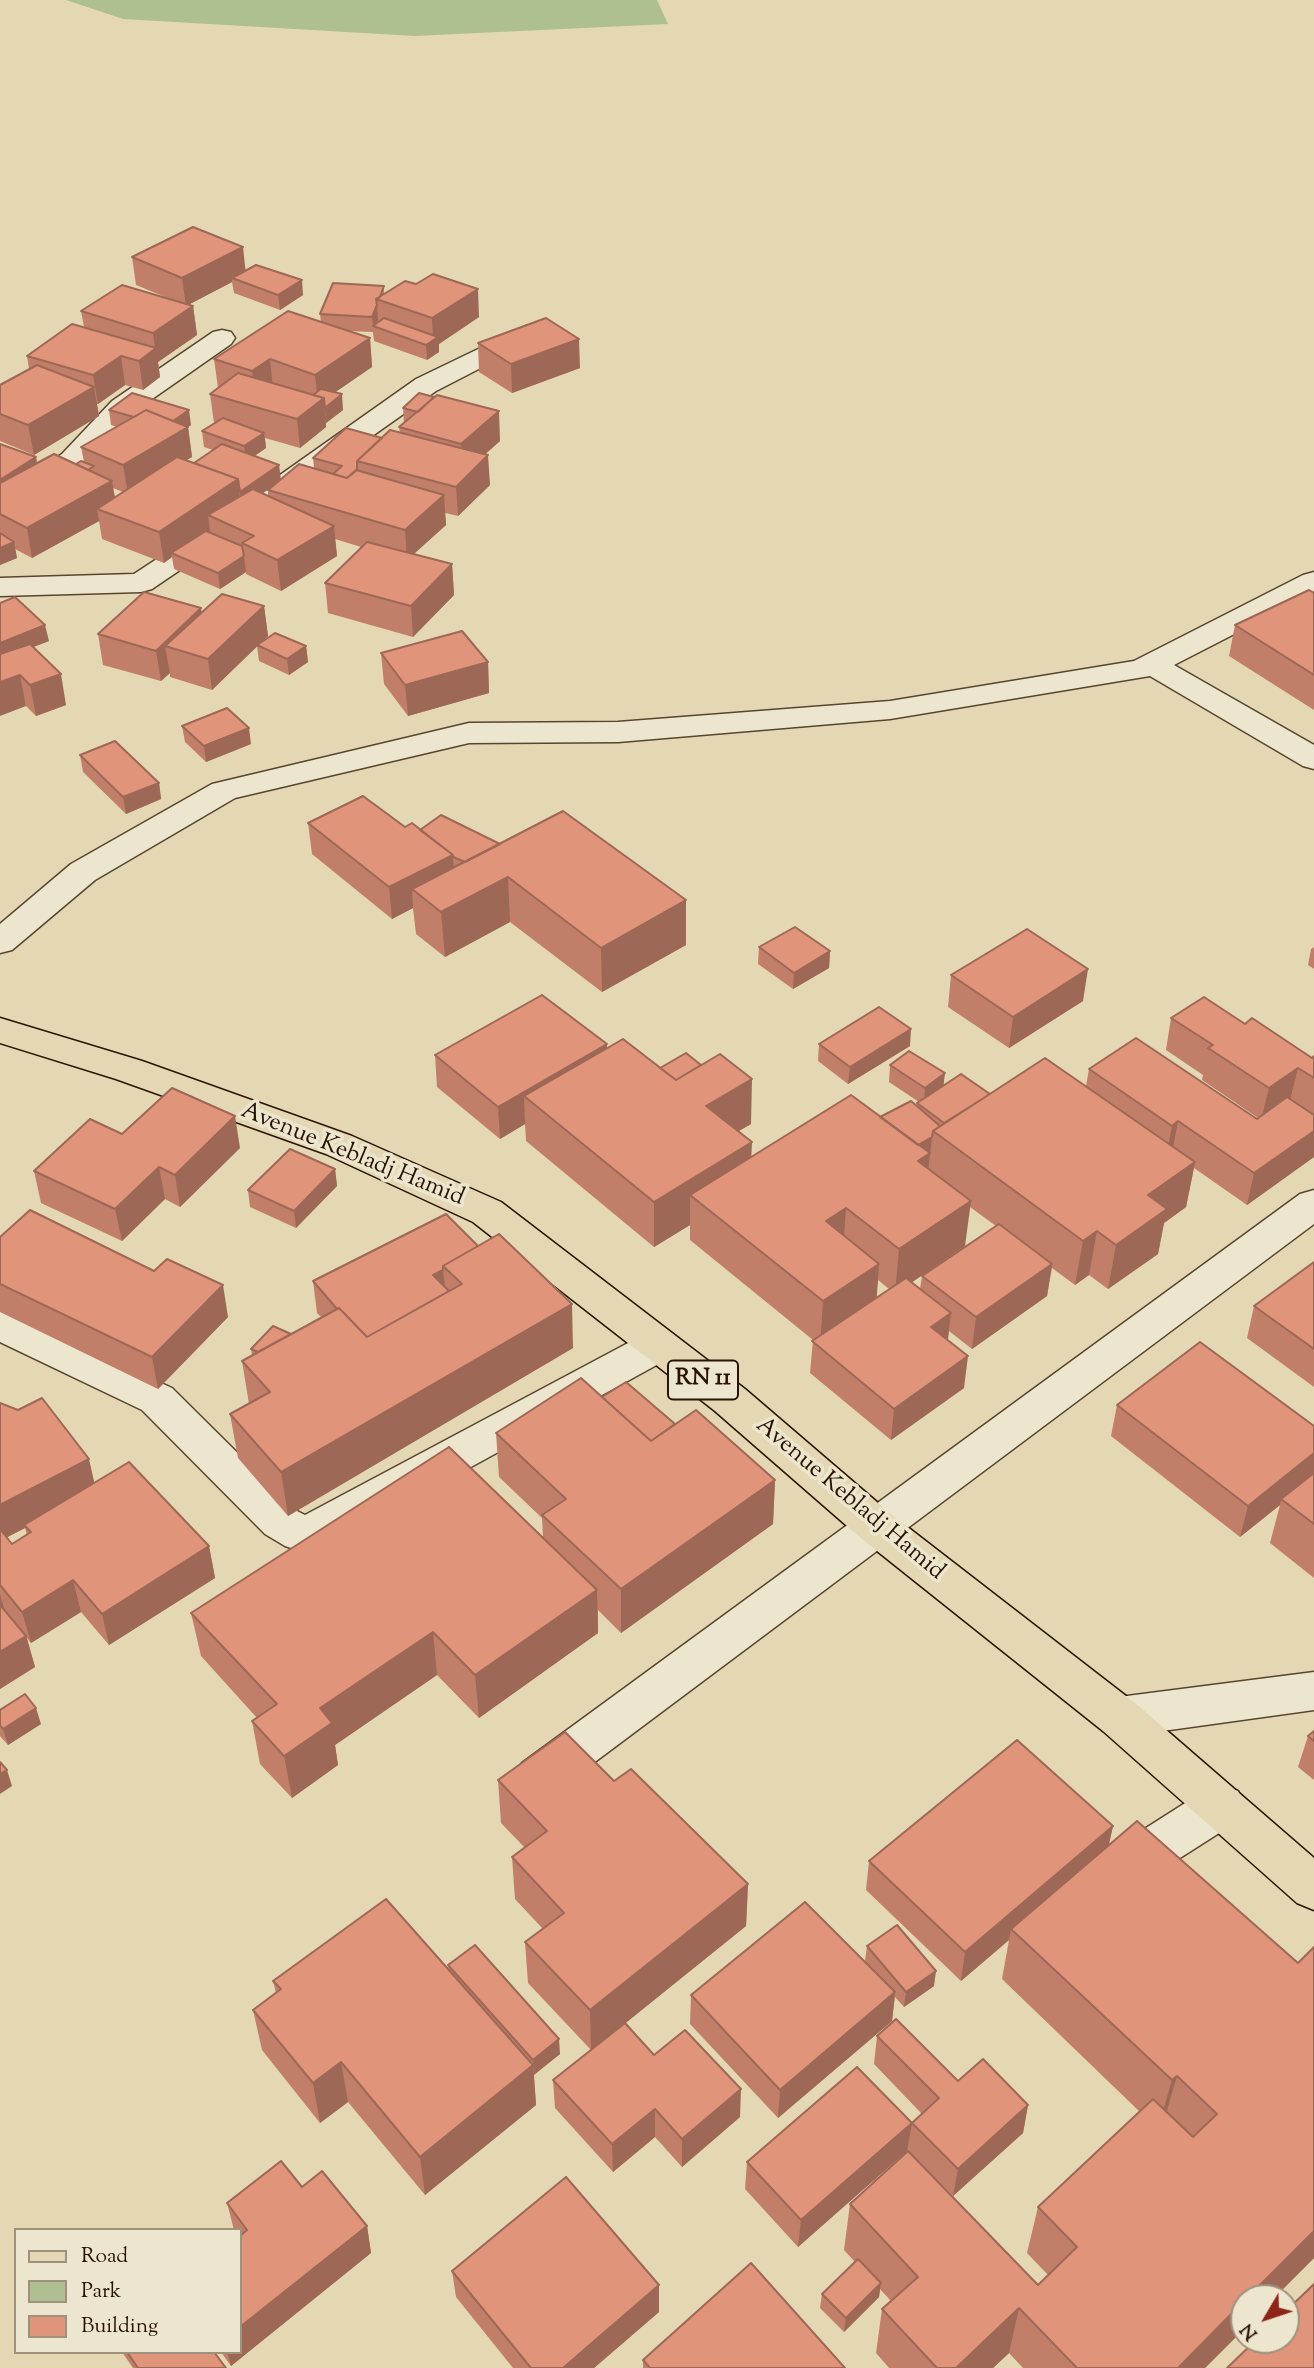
<!DOCTYPE html>
<html>
<head>
<meta charset="utf-8">
<style>
  body { margin:0 }
  #map { position:relative; width:1314px; height:2368px; overflow:hidden; background:#e3d8b3; font-family:"Sorts Mill Goudy",serif }
  canvas { display:block }
  .legend { position:absolute; left:14px; top:2228px; width:228px; height:126px; box-sizing:border-box; background:#ede6ce; border:2px solid #9f927c; margin:0; padding:9px 12px; list-style:none; font-size:21px; color:#291401 }
  .legend li { display:flex; align-items:center; gap:14px; height:35px }
  .legend b { width:35px; border:2px solid #9f927c }
  .north { position:absolute; left:1230px; top:2284px; width:70px; height:70px; box-sizing:border-box; background:#ede6ce; border:2px solid #9f927c; border-radius:50%; rotate:231deg; font-size:19px; font-weight:700; line-height:28px; text-align:center; color:#291401 }
  .north::after { content:''; display:block; margin:auto; width:24px; height:32px; background:#8f2418; clip-path:polygon(50% 0,100% 100%,50% 72%,0 100%) }
</style>
</head>
<body>
<div id="map">
<canvas width="1314" height="2368"></canvas>
<ul class="legend">
<li><b style="height:9px;background:#e3d8b3"></b>Road</li>
<li><b style="height:19px;background:#aec091"></b>Park</li>
<li><b style="height:19px;background:#e0947a"></b>Building</li>
</ul>
<div class="north">N</div>
</div>
<script>
const c = document.querySelector('canvas').getContext('2d');
c.lineJoin = 'round';
function fill(path, color) {
  c.fillStyle = color;
  c.fill(path, 'evenodd');
}
function toPath(rows) {
  const path = new Path2D();
  for (const r of rows) {
    path.moveTo(r[0], r[1]);
    for (let i = 2; i < r.length; i += 2) path.lineTo(r[i], r[i + 1]);
  }
  return path;
}
function strokePath(path, color, width, dash) {
  c.strokeStyle = color;
  c.lineWidth = width;
  c.lineCap = dash ? 'butt' : 'round';
  c.setLineDash(dash || []);
  c.stroke(path);
}
function drawText(font, color, halo, rows, align = 'center') {
  c.font = font + ' "Sorts Mill Goudy",serif';
  c.lineWidth = 7;
  c.setLineDash([]);
  c.textBaseline = 'middle';
  c.strokeStyle = halo;
  c.fillStyle = color;
  for (const [text, x, y, turn = 0] of rows) {
    c.save();
    c.translate(x, y);
    c.rotate((+turn || 0) * Math.PI / 180);
    c.textAlign = isNaN(turn) ? turn : align;
    if (halo) c.strokeText(text, 0, 0);
    c.fillText(text, 0, 0);
    c.restore();
  }
}
const green = toPath([
  [66,0,657,0,668,24,415,36,123,19]
]);
const street = toPath([
  [526,326,535,328,539,334,535,340,436,391,276,504,266,507,256,504,252,498,256,492,416,379,526,326],
  [222,330,231,332,235,338,231,344,132,413,82,466,10,514,0,517,0,495,62,454,112,401,213,332,222,330],
  [217,523,227,526,232,532,227,538,152,589,141,592,0,596,0,578,134,574,207,526,217,523],
  [1314,572,1314,593,1174,665,1314,745,1314,769,1303,766,1150,676,890,719,618,742,469,743,235,798,95,880,12,950,0,953,0,924,71,864,212,784,469,723,618,722,890,701,1134,661,1303,575,1314,572],
  [1314,1190,1314,1224,556,1791,539,1797,522,1791,515,1777,522,1763,1300,1194,1314,1190],
  [0,1309,172,1388,295,1510,305,1515,645,1334,659,1330,673,1334,679,1345,673,1356,338,1540,300,1551,285,1546,265,1534,142,1410,0,1342,0,1309],
  [1314,1672,1314,1710,1119,1737,1103,1731,1096,1717,1103,1703,1119,1697,1314,1672],
  [1221,1785,1238,1791,1245,1806,1238,1821,1136,1886,1119,1893,1102,1886,1095,1871,1102,1856,1204,1791,1221,1785]
]);
const primary = toPath([
  [0,1018,142,1061,352,1136,501,1202,745,1389,892,1515,1135,1703,1314,1858,1314,1910,1297,1903,1103,1731,862,1539,715,1411,473,1222,326,1154,116,1079,0,1043,0,1018]
]);
const wall = toPath([
  [132,257,245,271,303,295,280,310,234,293,232,282,188,305,193,306,197,335,158,362,160,377,143,390,125,385,98,404,97,404,99,416,34,455,0,441,0,385,29,369,27,356,84,327,81,311,170,299,136,285],
  [384,286,384,294,479,317,439,344,439,352,427,360,374,341,373,332,348,331,370,338,372,367,335,392,343,410,326,423,326,427,300,448,265,438,266,448,254,456,279,465,280,480,314,468,313,458,400,433,399,427,404,423,403,408,419,393,500,441,485,454,490,485,458,516,445,513,446,525,414,554,452,564,454,595,413,637,328,613,325,583,361,547,335,539,337,556,281,591,246,574,246,572,220,589,174,569,172,557,164,563,102,539,99,521,32,558,15,549,17,558,0,565,0,444,36,457,37,463,76,464,84,462,81,447,117,427,111,425,109,410,191,425,188,427,192,457,186,460,194,463,213,450,204,447,202,431,214,423,210,394,218,388,214,359,321,322,320,314],
  [272,487,268,490,268,496,263,493],
  [113,488,123,492,115,497],
  [478,343,580,368,512,393,479,372],
  [1314,593,1314,710,1229,656,1235,625],
  [0,603,49,641,33,647,66,705,36,716,26,706],
  [264,606,268,636,262,641,306,646,308,662,289,675,259,661,257,646,212,690,170,677,170,673,161,681,103,665,98,634,202,613],
  [381,653,488,662,489,693,408,716,384,684],
  [182,726,251,744,206,762,185,742],
  [80,755,159,783,161,799,126,814,83,772],
  [308,823,405,827,420,830,686,945,602,992,510,922,445,957,416,934,413,908,392,919,312,854],
  [759,947,830,951,829,968,793,989,758,964],
  [1314,947,1314,969,1308,965,1311,949],
  [951,975,1083,1001,1009,1048,948,1007],
  [1171,1018,1245,1024,1312,1058,1314,1056,1314,1157,1247,1205,1194,1168,1186,1207,1164,1223,1158,1254,1108,1289,1089,1275,1075,1285,1052,1268,1047,1296,972,1349,949,1331,948,1340,964,1388,891,1440,810,1373,813,1340,690,1240,690,1225,654,1247,526,1141,525,1124,500,1139,437,1087,435,1055,607,1044,607,1049,660,1068,751,1124,738,1131,751,1157,917,1106,917,1103,919,1102,889,1082,890,1065,943,1085,990,1094,1086,1086,1089,1069,1257,1119,1258,1118,1202,1080,1203,1075,1166,1050],
  [970,1207,996,1226,922,1276,920,1289,911,1282],
  [878,1280,889,1289,876,1298],
  [819,1044,910,1046,848,1084,818,1061],
  [240,1148,180,1207,165,1199,122,1241,41,1203,34,1171],
  [335,1169,337,1186,296,1228,250,1207,248,1190],
  [446,1214,573,1348,288,1516,238,1458,230,1414,249,1404,242,1361,252,1355,251,1349,291,1334,321,1317,317,1313,313,1281],
  [0,1237,228,1317,158,1389,0,1312],
  [1314,1262,1314,1387,1247,1338,1254,1306],
  [602,1397,675,1424,775,1480,773,1524,621,1633,598,1610,598,1633,479,1718,437,1675,335,1745,338,1765,292,1798,260,1764,252,1721,257,1718,201,1656,191,1613,543,1537,542,1518,499,1477,496,1433],
  [0,1403,94,1482,209,1546,215,1578,109,1645,81,1612,31,1643,27,1638,35,1667,0,1689],
  [25,1528,27,1535,12,1544,7,1537],
  [1117,1405,1314,1426,1314,1578,1270,1543,1280,1505,1240,1537,1111,1436],
  [0,1710,41,1724,8,1745,0,1736],
  [1314,1731,1314,1780,1298,1767,1308,1736],
  [498,1780,614,1781,748,1884,746,1926,625,2023,654,2055,740,2117,682,2167,655,2137,613,2172,555,2108,553,2080,591,2050,528,1983,525,1942,543,1929,515,1899,512,1857,525,1848,501,1823],
  [1113,1826,1109,1845,1298,1963,1314,1947,1314,2258,1274,2298,1244,2298,1244,2329,1205,2368,1023,2368,1009,2353,993,2368,889,2368,876,2353,882,2309,891,2301,880,2289,879,2297,844,2332,820,2308,822,2294,855,2262,844,2250,850,2204,1038,2285,1048,2275,1027,2253,1038,2207,1140,2112,1002,1979,1009,1940,961,1981,866,1890,869,1861],
  [867,1946,934,1986,904,2007,895,1997,892,2021,778,2118,690,2024,691,1995,865,1961],
  [448,1965,560,2054,534,2074,536,2105,425,2195,348,2102,320,2123,262,2050,253,2010,276,1993,273,1981,449,1970],
  [877,2036,958,2081,1028,2105,1023,2133,953,2196,907,2151,798,2247,745,2189,747,2162,912,2123,922,2114,874,2064],
  [302,2187,367,2226,371,2253,231,2366,221,2352,240,2352,240,2230,234,2230,227,2203],
  [452,2271,659,2285,659,2312,594,2368,513,2368,456,2297],
  [122,2352,214,2352,226,2368,133,2368],
  [643,2360,845,2368,643,2368]
]);
const shadedWall = toPath([
  [243,247,246,275,232,278,232,282,186,306,182,278],
  [302,280,303,295,280,310,278,295],
  [478,289,479,317,439,344,439,352,427,360,426,345,433,340,432,318],
  [377,305,378,320,375,327,373,326,372,317],
  [193,306,197,335,158,362,160,377,143,390,139,361,155,349,153,333],
  [370,338,372,367,324,400,326,427,300,448,297,419,318,402,315,375],
  [579,339,580,368,512,393,511,364],
  [121,356,125,385,98,404,93,375],
  [270,359,273,389,255,400,252,371],
  [94,387,99,416,34,455,28,425],
  [342,394,343,410,326,423,325,408],
  [189,410,191,425,188,427,192,457,128,494,123,465,166,427],
  [499,411,500,441,463,474,461,444],
  [264,433,266,448,246,462,244,446],
  [488,455,490,485,458,516,456,487],
  [36,457,38,472,3,495,0,480],
  [279,465,281,481,242,507,240,492],
  [238,479,241,509,208,515,210,531,175,555,171,553,172,557,164,563,159,532],
  [112,481,117,511,97,509,99,521,32,558,27,528],
  [444,495,446,525,407,560,405,530],
  [334,526,337,556,281,591,277,560],
  [14,542,17,558,0,565,0,548],
  [244,556,246,572,220,589,218,573],
  [452,564,454,595,413,637,411,606],
  [264,606,268,636,212,690,208,659],
  [201,608,206,639,165,646,170,673,161,681,156,651],
  [45,625,49,641,0,660,0,643],
  [306,646,308,662,289,675,287,659],
  [488,662,489,693,408,716,405,685],
  [61,674,66,705,36,716,30,685],
  [20,675,26,706,0,716,0,682],
  [249,728,251,744,206,762,204,746],
  [159,783,161,799,126,814,123,797],
  [453,855,455,887,412,889,413,908,392,919,389,887],
  [508,877,510,922,445,957,441,912],
  [686,900,686,945,602,992,601,948],
  [830,951,829,968,793,989,794,973],
  [1088,969,1083,1001,1009,1048,1013,1017],
  [911,1029,910,1046,848,1084,850,1067],
  [607,1044,607,1076,524,1096,525,1124,500,1139,498,1107],
  [1298,1068,1290,1100,1261,1120,1269,1088],
  [945,1073,943,1090,924,1104,925,1088],
  [752,1079,751,1124,705,1151,706,1106],
  [235,1116,240,1148,180,1207,175,1175],
  [1178,1121,1172,1153,1166,1158,1172,1126],
  [1314,1131,1314,1157,1247,1205,1254,1173],
  [932,1137,925,1198,909,1150],
  [752,1142,750,1187,690,1195,690,1225,654,1247,654,1202],
  [1195,1162,1186,1207,1164,1223,1158,1254,1108,1289,1116,1245,1148,1195],
  [159,1167,165,1199,122,1241,115,1209],
  [335,1169,337,1186,296,1228,294,1211],
  [971,1201,965,1246,895,1294,899,1249],
  [846,1208,843,1253,826,1221],
  [1097,1231,1089,1275,1075,1285,1083,1241],
  [879,1264,876,1308,820,1346,823,1301],
  [1052,1264,1047,1296,972,1349,976,1317],
  [443,1270,446,1297,433,1275],
  [223,1285,228,1317,158,1389,152,1357],
  [572,1304,573,1348,288,1516,281,1472],
  [951,1313,947,1345,931,1327],
  [968,1356,964,1388,891,1440,894,1409],
  [1314,1453,1314,1477,1281,1499,1280,1505,1240,1537,1248,1506],
  [89,1459,96,1490,24,1525,25,1528,0,1541,0,1505],
  [775,1480,773,1524,621,1633,621,1589],
  [209,1546,215,1578,109,1645,102,1614],
  [73,1580,81,1612,31,1643,22,1612],
  [597,1590,598,1633,479,1718,475,1675],
  [0,1594,5,1612,0,1615],
  [433,1632,437,1675,335,1745,338,1765,292,1798,284,1756,320,1708],
  [26,1636,35,1667,0,1689,0,1652],
  [36,1708,41,1724,8,1745,3,1729],
  [7,1770,12,1786,0,1794,0,1774],
  [1113,1826,1106,1856,1011,1929,1009,1940,961,1981,965,1952],
  [748,1884,746,1926,591,2051,590,2010],
  [936,1971,934,1986,904,2007,906,1992],
  [895,1992,892,2021,778,2118,780,2090],
  [559,2039,560,2054,534,2075,533,2060],
  [341,2062,348,2102,320,2123,313,2083],
  [533,2065,536,2105,425,2195,420,2157],
  [1177,2076,1163,2124,1158,2128,1172,2080],
  [741,2089,740,2117,682,2167,682,2139],
  [1028,2105,1023,2133,953,2196,958,2169],
  [655,2109,655,2137,613,2172,612,2144],
  [912,2123,907,2151,798,2247,801,2220],
  [367,2226,371,2253,231,2366,227,2352,240,2352,240,2327],
  [1314,2231,1314,2258,1274,2298,1247,2298],
  [881,2283,879,2297,844,2332,846,2318],
  [659,2285,659,2312,594,2368,563,2368],
  [1244,2301,1244,2329,1205,2368,1178,2368],
  [1019,2308,1009,2353,993,2368,956,2368]
]);
const building = toPath([
  [193,227,243,247,182,278,132,257,193,227],
  [256,265,302,280,278,295,232,278,256,265],
  [433,274,478,289,432,318,376,299,405,281,416,284,433,274],
  [333,283,384,286,380,297,376,299,377,305,372,317,320,314,333,283],
  [122,285,193,306,153,333,81,311,122,285],
  [288,311,370,338,315,375,270,359,252,371,214,359,288,311],
  [384,318,438,337,426,345,373,326,384,318],
  [546,318,579,339,511,364,478,343,546,318],
  [72,324,156,348,139,361,121,356,93,375,27,356,72,324],
  [37,365,94,387,28,425,0,414,0,385,37,365],
  [238,373,324,398,297,419,210,394,238,373],
  [321,389,342,394,325,408,324,398,313,395,321,389],
  [132,393,189,410,173,421,146,410,134,417,109,410,132,393],
  [419,393,434,397,418,412,403,408,419,393],
  [437,395,499,411,461,444,399,427,437,395],
  [146,410,188,427,123,465,81,447,146,410],
  [223,418,264,433,244,446,202,431,223,418],
  [346,428,382,438,357,461,357,470,347,478,333,474,342,466,313,458,346,428],
  [390,430,488,455,456,487,357,461,390,430],
  [0,444,36,457,0,480,0,444],
  [222,444,279,465,240,492,238,479,194,463,222,444],
  [54,454,112,481,27,528,0,514,0,483,54,454],
  [177,457,238,479,159,532,97,509,177,457],
  [81,461,94,466,88,470,76,464,81,461],
  [299,464,347,478,356,470,444,495,405,530,268,490,299,464],
  [253,489,334,526,277,560,242,543,254,536,208,515,253,489],
  [206,531,242,546,244,556,218,573,171,553,206,531],
  [0,533,14,542,0,548,0,533],
  [367,542,452,564,411,606,325,583,367,542],
  [1309,590,1314,593,1314,675,1235,625,1309,590],
  [144,592,201,608,156,651,98,634,144,592],
  [222,594,264,606,208,659,165,646,222,594],
  [15,597,45,625,0,643,0,603,15,597],
  [462,631,488,662,405,685,381,653,462,631],
  [275,633,306,646,287,659,257,645,275,633],
  [30,644,61,674,30,685,20,675,0,682,0,654,30,644],
  [227,708,249,728,204,746,182,726,227,708],
  [115,741,159,783,123,797,80,755,115,741],
  [363,796,405,827,412,823,453,855,389,887,308,823,363,796],
  [563,811,686,900,601,948,508,877,441,912,412,889,563,811],
  [441,815,500,844,465,862,451,856,453,855,420,830,441,815],
  [795,927,830,951,794,973,759,947,795,927],
  [1027,929,1088,969,1013,1017,951,975,1027,929],
  [542,995,607,1044,498,1107,435,1055,542,995],
  [1204,997,1245,1024,1252,1018,1312,1058,1314,1056,1314,1078,1298,1068,1269,1088,1208,1048,1213,1045,1171,1018,1204,997],
  [879,1007,911,1029,850,1067,819,1044,879,1007],
  [1136,1038,1257,1119,1287,1097,1314,1115,1314,1131,1254,1173,1178,1121,1172,1126,1089,1069,1136,1038],
  [623,1039,676,1080,720,1054,752,1079,706,1106,752,1142,654,1202,524,1096,623,1039],
  [909,1051,945,1073,925,1088,890,1065,909,1051],
  [686,1053,701,1065,676,1080,660,1068,686,1053],
  [1045,1058,1195,1162,1148,1195,1167,1209,1116,1245,1097,1231,1083,1241,933,1131,1045,1058],
  [961,1074,990,1094,944,1123,917,1103,961,1074],
  [172,1088,235,1116,175,1175,159,1167,115,1209,34,1171,90,1119,122,1134,172,1088],
  [851,1095,930,1153,918,1161,971,1201,899,1249,846,1208,826,1221,879,1264,823,1301,690,1195,851,1095],
  [911,1101,940,1126,933,1131,932,1137,918,1145,880,1117,911,1101],
  [290,1149,335,1169,294,1211,248,1190,290,1149],
  [30,1210,154,1271,167,1259,223,1285,152,1357,0,1284,0,1237,30,1210],
  [446,1214,478,1246,443,1266,443,1270,433,1275,449,1291,367,1337,339,1308,337,1309,313,1281,446,1214],
  [999,1224,1052,1264,976,1317,922,1276,999,1224],
  [499,1234,572,1304,281,1472,230,1414,270,1392,242,1361,339,1308,367,1337,462,1284,443,1266,499,1234],
  [1314,1262,1314,1349,1254,1306,1314,1262],
  [906,1278,951,1313,931,1327,968,1356,894,1409,812,1341,906,1278],
  [273,1326,291,1334,258,1352,251,1349,273,1326],
  [1200,1342,1314,1426,1314,1453,1248,1506,1117,1405,1200,1342],
  [581,1378,651,1441,696,1410,775,1480,621,1589,542,1515,566,1499,496,1433,581,1378],
  [626,1382,675,1424,651,1441,602,1397,626,1382],
  [42,1398,89,1459,0,1505,0,1403,18,1410,42,1398],
  [449,1447,597,1590,475,1675,433,1632,320,1708,332,1723,284,1756,252,1721,277,1704,191,1613,449,1447],
  [129,1462,209,1546,102,1614,73,1580,22,1612,0,1585,0,1529,12,1544,31,1532,24,1525,129,1462],
  [1314,1473,1314,1524,1281,1499,1314,1473],
  [0,1605,26,1636,0,1652,0,1605],
  [25,1694,36,1708,3,1729,0,1725,0,1710,25,1694],
  [1314,1731,1314,1741,1308,1736,1314,1731],
  [565,1732,614,1781,631,1769,748,1884,590,2010,525,1942,564,1913,512,1857,547,1831,498,1780,565,1732],
  [1017,1740,1113,1826,965,1952,869,1861,1017,1740],
  [0,1762,7,1770,0,1774,0,1762],
  [1137,1821,1298,1963,1314,1947,1314,2231,1247,2298,1244,2298,1244,2301,1178,2368,1077,2368,1019,2308,956,2368,937,2368,882,2309,918,2277,850,2204,908,2151,1038,2285,1077,2247,1038,2207,1153,2099,1193,2137,1217,2114,1177,2076,1172,2080,1011,1929,1137,1821],
  [386,1899,533,2065,420,2157,341,2062,313,2083,253,2010,281,1989,273,1981,386,1899],
  [805,1902,895,1992,780,2090,691,1995,805,1902],
  [897,1925,936,1971,906,1992,867,1946,897,1925],
  [475,1945,559,2039,533,2060,448,1965,475,1945],
  [896,2019,958,2081,983,2059,1028,2105,958,2169,912,2123,939,2098,877,2036,896,2019],
  [625,2023,654,2055,685,2030,741,2089,682,2139,655,2109,612,2144,553,2080,625,2023],
  [857,2067,912,2123,801,2220,747,2162,857,2067],
  [281,2161,302,2187,322,2171,367,2226,240,2327,240,2236,247,2230,227,2203,281,2161],
  [566,2177,659,2285,563,2368,531,2368,452,2271,566,2177],
  [858,2259,881,2283,846,2318,822,2294,858,2259],
  [751,2263,845,2368,650,2368,643,2360,751,2263],
  [1314,2284,1314,2368,1227,2368,1256,2340,1286,2340,1286,2311,1314,2284],
  [127,2352,214,2352,226,2368,138,2368,127,2352]
]);
const shields = [
  [703,1380,70]
];
const shieldNames = [
  ["RN 11",703,1380]
];
const streetNames = [
  ["Avenue Kebladj Hamid",352,1156,22],
  ["Avenue Kebladj Hamid",849,1500,40]
];
fill(green, '#aec091');
strokePath(street, '#58452e', 3);
strokePath(primary, '#291401', 3);
fill(street, '#ede6ce');
fill(primary, '#e3d8b3');
fill(wall, '#c17f69');
fill(shadedWall, '#9d6855');
fill(building, '#e0947a');
strokePath(building, '#9d6855', 2);
for (const [x, y, w] of shields) {
  const box = new Path2D();
  box.roundRect(x - w / 2, y - 19.5, w, 39, 5);
  c.fillStyle = '#ede6ce';
  c.fill(box);
  strokePath(box, '#291401', 2);
}
drawText('bold 23px', '#291401', null, shieldNames);
drawText('24px', '#291401', '#ede6ce', streetNames);
</script>
</body>
</html>
